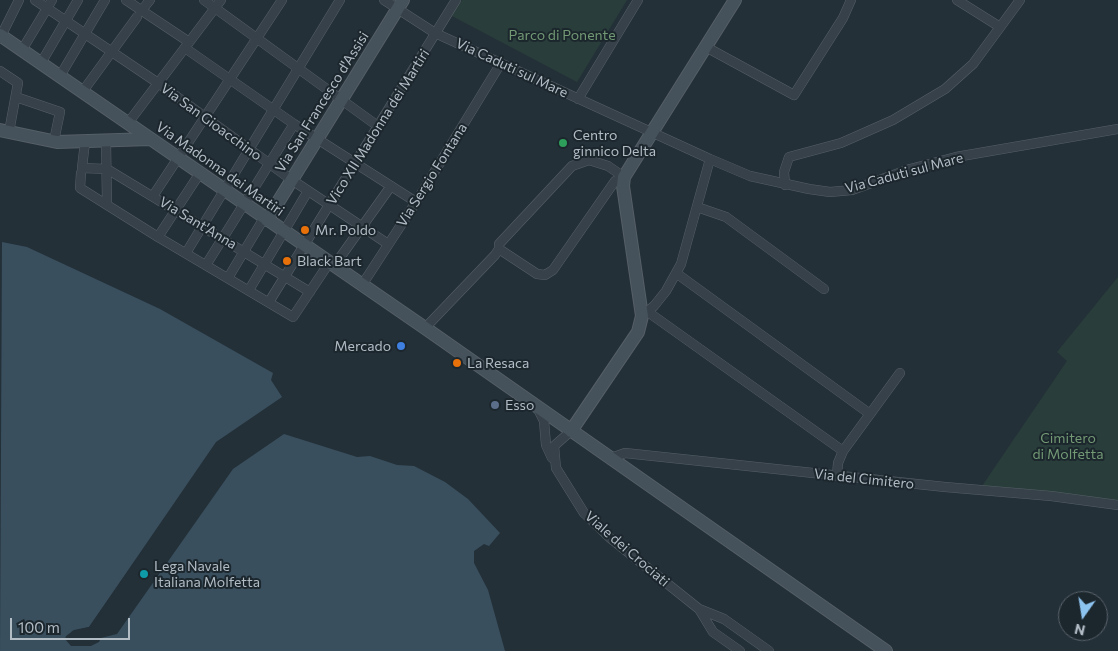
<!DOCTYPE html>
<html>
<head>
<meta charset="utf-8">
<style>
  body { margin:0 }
  #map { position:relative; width:1118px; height:651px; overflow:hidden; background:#243038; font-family:Commissioner,sans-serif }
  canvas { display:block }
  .north { position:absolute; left:1058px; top:591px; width:50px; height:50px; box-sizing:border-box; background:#1c262d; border:1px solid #58626a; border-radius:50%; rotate:193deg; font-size:14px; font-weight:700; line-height:20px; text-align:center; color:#b2bcc5 }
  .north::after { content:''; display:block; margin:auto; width:18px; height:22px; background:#8dc3ef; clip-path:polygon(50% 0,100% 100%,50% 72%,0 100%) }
  .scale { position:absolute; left:10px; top:618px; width:120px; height:22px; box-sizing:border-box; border:2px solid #b2bcc5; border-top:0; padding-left:6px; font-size:15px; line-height:18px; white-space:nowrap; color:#b2bcc5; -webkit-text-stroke:4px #1c262d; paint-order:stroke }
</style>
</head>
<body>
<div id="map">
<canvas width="1118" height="651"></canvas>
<div class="north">N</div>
<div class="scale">100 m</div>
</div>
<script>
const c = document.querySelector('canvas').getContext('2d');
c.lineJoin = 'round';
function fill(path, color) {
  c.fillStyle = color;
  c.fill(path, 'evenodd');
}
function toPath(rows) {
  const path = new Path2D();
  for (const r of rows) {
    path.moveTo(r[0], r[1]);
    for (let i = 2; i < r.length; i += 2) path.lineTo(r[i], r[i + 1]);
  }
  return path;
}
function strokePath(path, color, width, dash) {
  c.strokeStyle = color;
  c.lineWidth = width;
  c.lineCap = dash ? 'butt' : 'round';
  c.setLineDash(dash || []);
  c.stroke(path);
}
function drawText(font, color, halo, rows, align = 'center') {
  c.font = font + ' Commissioner,sans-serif';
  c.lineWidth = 4;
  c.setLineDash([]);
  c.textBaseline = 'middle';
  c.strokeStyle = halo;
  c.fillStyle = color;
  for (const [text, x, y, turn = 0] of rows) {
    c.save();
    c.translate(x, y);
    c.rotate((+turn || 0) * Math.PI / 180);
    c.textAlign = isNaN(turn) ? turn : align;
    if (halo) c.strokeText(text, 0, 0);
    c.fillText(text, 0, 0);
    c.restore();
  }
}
const green = toPath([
  [462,0,627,0,577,82,452,16],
  [1118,277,1118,501,982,486,1067,361,1057,352]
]);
const water = toPath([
  [2,242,27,247,160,309,273,373,271,380,282,397,216,442,89,627,74,630,66,636,65,639,71,646,91,646,99,642,101,638,117,634,233,469,284,434,357,457,370,456,397,465,414,466,445,482,468,499,500,533,489,546,484,544,474,551,474,563,488,590,505,651,0,651]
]);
const pier = toPath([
  [145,547,146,548,91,629,73,633,69,638,72,631,89,627]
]);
const street = toPath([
  [35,0,158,83,292,180,388,244],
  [126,0,189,42],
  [204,0,379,127],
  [384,0,435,33,710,159,750,176,809,189,830,192,852,190,910,169,956,157,1118,129],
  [957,0,1000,27],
  [142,10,150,0],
  [0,38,19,0],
  [706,47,794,95,843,18,851,0],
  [185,48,294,124,416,202],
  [22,50,52,0],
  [41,63,78,0],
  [0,71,18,83,9,132],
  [60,76,105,0],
  [83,91,137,17],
  [16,97,60,112,54,141],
  [578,99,638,0],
  [128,123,221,0],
  [106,141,107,203],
  [85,142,82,168,107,169,310,292],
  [81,173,80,188,158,237,293,317,329,263],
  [785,185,784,172,789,157,841,143,893,120,945,89,973,64,1020,0],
  [153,196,282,0],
  [697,207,726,217,824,289],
  [158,237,200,173],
  [499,249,537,274,545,275,553,270,615,181,624,177],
  [186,253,340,0],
  [206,265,294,124],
  [334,266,391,186],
  [676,273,870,414],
  [228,278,264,218],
  [362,285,416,202,501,63],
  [249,290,308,191],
  [269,302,456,0],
  [648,312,843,451],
  [644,314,654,306,666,291,681,264,710,159],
  [425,328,495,255,499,249,499,244,572,166,589,160,608,166,624,177],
  [537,407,544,421,546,445,552,458],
  [571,431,554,446,556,468,584,513,609,537,699,609,724,619,769,651],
  [611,458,625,453,945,487,1051,496,1118,505],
  [837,476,838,463,843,451,900,373],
  [699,609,713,632,740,651]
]);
const secondary = toPath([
  [0,35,425,328,886,651],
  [0,130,57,142,150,139],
  [267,220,403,0],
  [571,431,638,332,642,316,623,186,624,177,735,0]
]);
const markers = [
  [563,143,5,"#2e9e5b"],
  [305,230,5,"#e8710a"],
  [287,261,5,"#e8710a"],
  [401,346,5,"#3f7fe0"],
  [457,363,5,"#e8710a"],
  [495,405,5,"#5c6f8a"],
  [144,574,5,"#0f9aa8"]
];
const parkNames = [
  ["Parco di Ponente",562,35],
  ["Cimitero",1068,438],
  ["di Molfetta",1068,454]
];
const streetNames = [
  ["Via Caduti sul Mare",512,68,25],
  ["Via San Francesco d'Assisi",322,102,-58],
  ["Via San Gioacchino",211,122,36],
  ["Vico XII Madonna dei Martiri",378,127,-58],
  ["Via Madonna dei Martiri",220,169,35],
  ["Via Caduti sul Mare",904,173,-15],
  ["Via Sergio Fontana",432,175,-58],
  ["Via Sant'Anna",198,223,31],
  ["Via del Cimitero",864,479,6],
  ["Viale dei Crociati",627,549,41]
];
const poiNames = [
  ["Centro",573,135],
  ["ginnico Delta",573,151],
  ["Mr. Poldo",315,230],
  ["Black Bart",297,261],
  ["Mercado",391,346,"right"],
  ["La Resaca",467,363],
  ["Esso",505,405],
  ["Lega Navale",154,566],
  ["Italiana Molfetta",154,582]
];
fill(green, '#293e3b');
fill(water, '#394f5e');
fill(pier, '#243038');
strokePath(street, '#555f66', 10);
strokePath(secondary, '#555f66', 14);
strokePath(street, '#374149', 9);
strokePath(secondary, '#45515b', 12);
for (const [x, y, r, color] of markers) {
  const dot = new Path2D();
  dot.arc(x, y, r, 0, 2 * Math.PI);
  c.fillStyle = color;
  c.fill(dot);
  strokePath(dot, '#1c262d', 2);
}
drawText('14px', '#729974', '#1c262d', parkNames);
drawText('14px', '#b2bcc5', '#1c262d', streetNames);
drawText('14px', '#b2bcc5', '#1c262d', poiNames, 'left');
</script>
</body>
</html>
